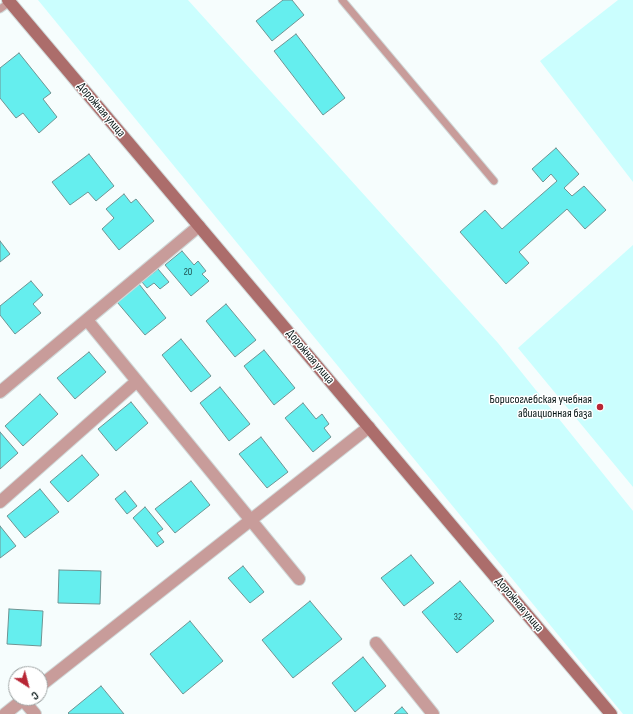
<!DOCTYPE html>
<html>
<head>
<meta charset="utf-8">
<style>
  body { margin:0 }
  #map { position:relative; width:633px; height:714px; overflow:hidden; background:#f6fdfd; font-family:"Sofia Sans Condensed",sans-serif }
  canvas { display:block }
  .north { position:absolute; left:8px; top:666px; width:40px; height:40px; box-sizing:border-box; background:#fff; border:1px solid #9ca2a2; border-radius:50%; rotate:144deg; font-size:11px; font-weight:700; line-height:16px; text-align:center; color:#071616 }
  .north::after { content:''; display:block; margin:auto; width:14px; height:18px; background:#b82635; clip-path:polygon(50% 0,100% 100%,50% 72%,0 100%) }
</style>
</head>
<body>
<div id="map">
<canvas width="633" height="714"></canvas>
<div class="north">С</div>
</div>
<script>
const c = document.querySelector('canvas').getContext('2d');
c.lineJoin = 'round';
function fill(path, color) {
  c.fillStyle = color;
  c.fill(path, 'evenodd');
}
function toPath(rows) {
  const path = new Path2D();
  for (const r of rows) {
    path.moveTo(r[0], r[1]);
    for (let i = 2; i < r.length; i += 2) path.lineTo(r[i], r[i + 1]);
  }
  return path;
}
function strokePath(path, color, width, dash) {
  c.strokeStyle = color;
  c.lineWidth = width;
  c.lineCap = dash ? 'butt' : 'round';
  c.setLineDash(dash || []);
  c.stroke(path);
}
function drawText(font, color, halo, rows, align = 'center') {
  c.font = font + ' "Sofia Sans Condensed",sans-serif';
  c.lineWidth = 3;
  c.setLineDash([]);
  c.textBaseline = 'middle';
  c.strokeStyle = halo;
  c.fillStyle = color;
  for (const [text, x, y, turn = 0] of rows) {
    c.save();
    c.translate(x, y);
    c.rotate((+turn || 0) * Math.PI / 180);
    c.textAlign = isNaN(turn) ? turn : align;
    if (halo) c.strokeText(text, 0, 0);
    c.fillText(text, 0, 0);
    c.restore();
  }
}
const built = toPath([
  [38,0,188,0,498,343,633,511,633,714,623,714],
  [618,0,633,0,633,182,540,61],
  [633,245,633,487,518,348]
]);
const building = toPath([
  [283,0,292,0,304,15,272,41,256,21,283,0],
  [296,34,345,98,323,115,274,51,296,34],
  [19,53,51,93,43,99,57,117,39,133,23,113,16,118,0,98,0,68,19,53],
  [556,148,579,174,564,188,572,196,584,186,606,210,585,229,567,209,519,252,529,263,506,284,460,232,485,210,502,229,557,181,551,174,543,182,532,169,556,148],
  [89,154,114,186,96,201,88,192,70,205,52,182,89,154],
  [124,194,131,203,136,199,154,221,119,250,102,229,114,218,106,209,124,194],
  [0,241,10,254,0,262,0,241],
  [182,251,194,265,198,261,206,271,202,274,209,281,191,296,165,265,182,251],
  [158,269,169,282,160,289,154,283,147,288,142,282,158,269],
  [31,281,43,295,33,304,41,313,15,334,0,315,0,306,31,281],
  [139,284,166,318,145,335,117,302,139,284],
  [226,304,256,340,235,357,206,321,226,304],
  [181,339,211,376,191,392,162,355,181,339],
  [264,350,295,388,274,405,244,366,264,350],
  [89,352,106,372,75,399,57,378,89,352],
  [220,387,250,424,229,441,200,403,220,387],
  [40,394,58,414,23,446,5,426,40,394],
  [131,402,148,423,116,451,98,429,131,402],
  [303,403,316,419,322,414,329,424,324,428,331,437,313,452,285,418,303,403],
  [0,432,18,453,0,469,0,432],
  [261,437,288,472,267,488,239,454,261,437],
  [82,455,99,475,68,502,50,482,82,455],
  [191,481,210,505,175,533,155,509,191,481],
  [40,489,59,512,25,538,7,516,40,489],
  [125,491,137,506,127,514,115,499,125,491],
  [145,507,163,529,157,533,164,542,157,547,133,518,145,507],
  [0,526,16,546,0,558,0,526],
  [411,555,434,583,404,606,381,578,411,555],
  [243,566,264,592,250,603,228,578,243,566],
  [59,570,101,571,100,604,58,603,59,570],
  [460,581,494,621,457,653,422,612,460,581],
  [310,601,342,639,293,678,262,640,310,601],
  [9,609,43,611,41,646,7,644,9,609],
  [190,621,223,661,183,694,150,654,190,621],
  [363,657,386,686,355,712,332,683,363,657],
  [101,686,124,714,69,714,68,713,101,686],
  [402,707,408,714,394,714,402,707]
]);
const lane = toPath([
  [342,0,494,181],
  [0,9,10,2]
]);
const street = toPath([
  [87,320,299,579],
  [0,392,199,226],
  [0,502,137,381],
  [376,643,433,714],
  [40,686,369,427],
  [23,700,35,714],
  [5,714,25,698]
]);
const secondary = toPath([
  [8,0,611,714]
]);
const markers = [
  [600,407,4,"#b82635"]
];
const numberNames = [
  ["20",188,272],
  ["32",458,617]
];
const streetNames = [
  ["Дорожная улица",101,110,50],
  ["Дорожная улица",310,357,50],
  ["Дорожная улица",519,605,50]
];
const poiNames = [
  ["Борисоглебская учебная",592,400],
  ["авиационная база",592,414]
];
fill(built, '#cbfefe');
fill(building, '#65eeee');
strokePath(building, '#6e9493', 1);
strokePath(lane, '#d0d8d8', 9);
strokePath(street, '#d0d8d8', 14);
strokePath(secondary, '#d0d8d8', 14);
strokePath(lane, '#c89c9a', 7);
strokePath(street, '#c89c9a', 12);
strokePath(secondary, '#ac6d6b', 12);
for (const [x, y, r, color] of markers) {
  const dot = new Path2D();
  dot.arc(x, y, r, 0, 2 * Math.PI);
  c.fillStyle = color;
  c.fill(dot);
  strokePath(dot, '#fff', 1.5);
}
drawText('10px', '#1e4c4c', null, numberNames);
drawText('12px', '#071616', '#fff', streetNames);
drawText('12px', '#071616', '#fff', poiNames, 'right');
</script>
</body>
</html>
